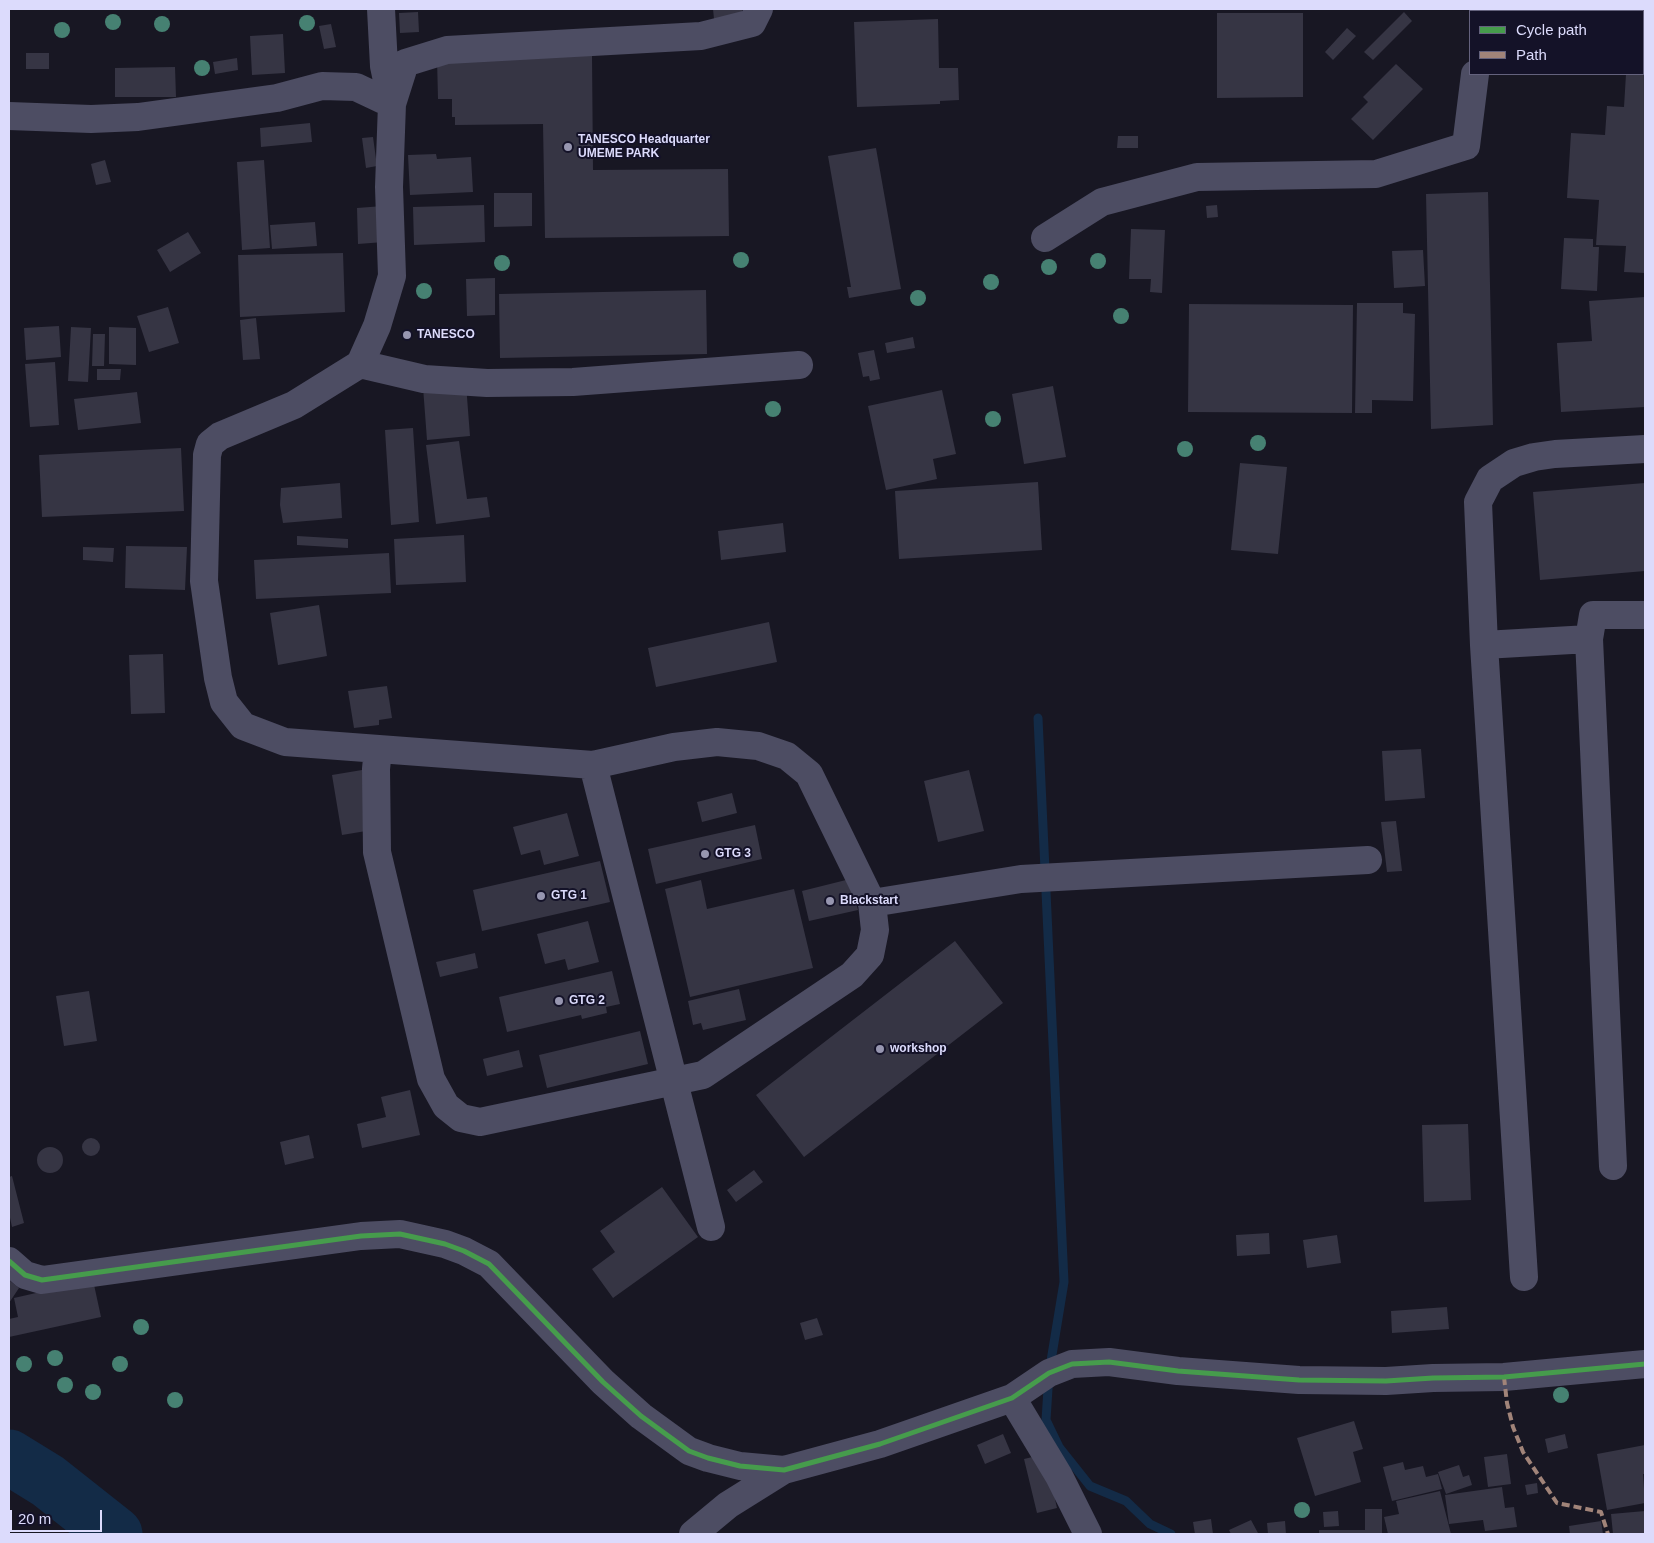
<!DOCTYPE html>
<html>
<head>
<meta charset="utf-8">
<style>
  body { margin:0 }
  #map { position:relative; width:1654px; height:1543px; overflow:hidden; background:#181723; font-family:Arial,sans-serif }
  canvas { display:block }
  .frame { position:absolute; inset:0; border:10px solid #dcdbfc; pointer-events:none }
  .legend { position:absolute; left:1469px; top:10px; width:175px; height:65px; box-sizing:border-box; background:#141228; border:1px solid #64627d; margin:0; padding:6px 9px; list-style:none; font-size:15px; color:#dcdbfc }
  .legend li { display:flex; align-items:center; gap:10px; height:25px }
  .legend b { width:25px; border:1px solid #64627d }
  .scale { position:absolute; left:10px; top:1510px; width:92px; height:22px; box-sizing:border-box; border:2px solid #dcdbfc; border-top:0; padding-left:6px; font-size:15px; line-height:18px; white-space:nowrap; color:#dcdbfc; -webkit-text-stroke:4px #141228; paint-order:stroke }
</style>
</head>
<body>
<div id="map">
<canvas width="1654" height="1543"></canvas>
<div class="frame"></div>
<ul class="legend">
<li><b style="height:6px;background:#469c4c"></b>Cycle path</li>
<li><b style="height:6px;background:#a18479"></b>Path</li>
</ul>
<div class="scale">20 m</div>
</div>
<script>
const c = document.querySelector('canvas').getContext('2d');
c.lineJoin = 'round';
function toPath(rows) {
  const path = new Path2D();
  for (const r of rows) {
    if (r.length === 3) {
      path.moveTo(r[0] + r[2], r[1]);
      path.arc(r[0], r[1], r[2], 0, 2 * Math.PI);
      continue;
    }
    path.moveTo(r[0], r[1]);
    for (let i = 2; i < r.length; i += 2) path.lineTo(r[i], r[i + 1]);
  }
  return path;
}
function strokePath(path, color, width, dash) {
  c.strokeStyle = color;
  c.lineWidth = width;
  c.lineCap = dash ? 'butt' : 'round';
  c.setLineDash(dash || []);
  c.stroke(path);
}
function fill(path, color) {
  c.fillStyle = color;
  c.fill(path, 'evenodd');
}
function drawText(font, color, halo, rows, align = 'center') {
  c.font = font + ' Arial,sans-serif';
  c.lineWidth = 4;
  c.setLineDash([]);
  c.textBaseline = 'middle';
  c.strokeStyle = halo;
  c.fillStyle = color;
  for (const [text, x, y, turn = 0] of rows) {
    c.save();
    c.translate(x, y);
    c.rotate((+turn || 0) * Math.PI / 180);
    c.textAlign = isNaN(turn) ? turn : align;
    if (halo) c.strokeText(text, 0, 0);
    c.fillText(text, 0, 0);
    c.restore();
  }
}
const stream = toPath([
  [1038,718,1064,1282,1049,1373,1046,1420,1059,1447,1090,1486,1126,1501,1150,1524,1171,1534]
]);
const river = toPath([
  [9,1457,48,1481,115,1534]
]);
const building = toPath([
  [713,9,742,9,742,17,714,19],
  [418,12,419,32,400,33,399,13],
  [1404,12,1412,21,1373,60,1364,52],
  [1217,13,1303,13,1303,97,1217,98],
  [938,19,939,68,958,68,959,100,940,101,940,104,857,107,854,22],
  [331,24,336,47,324,49,319,26],
  [1347,28,1356,36,1333,60,1325,52],
  [283,34,285,73,252,75,250,36],
  [26,53,49,53,49,69,26,69],
  [592,55,593,170,728,169,729,236,545,238,543,124,455,125,455,117,452,117,452,99,438,99,437,58],
  [237,58,238,70,215,74,213,62],
  [1396,64,1423,89,1373,140,1351,119,1368,102,1363,97],
  [175,67,176,97,115,97,115,68],
  [1643,70,1645,70,1645,273,1624,272,1626,246,1596,245,1599,200,1567,198,1571,133,1605,135,1607,106,1624,107,1626,74,1643,74],
  [310,123,312,142,261,147,260,128],
  [1118,136,1138,136,1138,148,1117,148],
  [373,137,377,166,366,168,362,138],
  [876,148,901,289,849,298,847,287,851,287,828,156],
  [436,154,437,159,471,157,473,192,410,195,408,155],
  [105,160,111,182,96,185,91,164],
  [264,160,270,248,242,250,237,162],
  [1488,192,1493,425,1431,429,1426,194],
  [494,193,532,193,532,226,494,227],
  [484,205,485,242,414,245,413,207],
  [1217,205,1218,217,1207,218,1206,206],
  [383,206,384,242,358,244,357,208],
  [315,222,317,246,272,249,270,225],
  [1131,229,1165,230,1162,293,1150,292,1151,279,1129,279],
  [188,232,201,253,170,272,157,250],
  [1564,238,1593,239,1593,247,1599,247,1597,291,1561,289],
  [1423,250,1425,286,1394,288,1392,251],
  [343,253,345,312,240,317,238,255],
  [495,278,495,315,467,316,466,279],
  [706,290,707,354,500,358,499,294],
  [1645,297,1645,407,1561,412,1557,343,1592,341,1589,301],
  [1357,303,1403,303,1403,313,1415,314,1413,401,1372,400,1372,413,1355,413],
  [1189,304,1353,305,1352,413,1188,412],
  [168,307,179,343,149,352,137,316],
  [256,318,260,359,243,360,240,320],
  [59,326,61,357,26,360,24,328],
  [71,327,91,328,88,382,68,381],
  [109,327,136,328,136,365,109,364],
  [93,334,105,334,104,366,92,366],
  [913,337,915,348,887,353,885,343],
  [874,350,880,379,870,381,869,376,863,377,858,353],
  [55,362,59,425,30,427,25,364],
  [97,369,121,369,120,380,97,380],
  [466,384,470,436,427,440,423,387],
  [1053,386,1066,457,1024,464,1012,394],
  [942,390,956,454,933,459,937,479,886,490,868,406],
  [137,392,141,423,78,430,74,399],
  [413,428,419,522,391,525,385,430],
  [459,441,467,499,487,497,490,517,436,524,426,445],
  [181,448,184,511,42,517,39,455],
  [1240,463,1287,467,1278,554,1231,550],
  [1038,482,1042,550,899,559,895,491],
  [340,483,342,518,283,523,280,505,281,488],
  [1645,483,1645,571,1540,580,1533,492],
  [783,523,786,552,721,560,718,531],
  [464,535,466,582,396,585,394,539],
  [297,536,348,539,348,548,297,545],
  [126,546,187,547,185,590,125,588],
  [83,547,114,548,113,562,83,560],
  [389,553,391,593,256,599,254,560],
  [319,605,327,656,278,665,270,613],
  [769,622,777,662,656,687,648,648],
  [163,654,165,713,131,714,129,655],
  [387,686,392,718,379,720,379,725,354,728,348,691],
  [1421,749,1425,798,1385,801,1382,751],
  [362,770,372,830,342,835,332,775],
  [969,770,984,831,938,842,924,781],
  [732,793,737,813,702,822,697,802],
  [567,813,579,856,544,865,540,850,521,855,513,827],
  [1396,821,1402,871,1387,872,1381,822],
  [755,825,762,859,656,884,648,849],
  [600,861,610,902,482,931,473,890],
  [850,879,858,910,809,921,802,891],
  [701,880,707,909,794,889,813,968,690,997,665,889],
  [588,921,599,962,568,970,565,959,545,964,537,934],
  [955,941,1003,1003,804,1157,756,1095],
  [475,953,478,968,440,977,436,962],
  [612,971,620,1004,606,1007,607,1013,582,1019,581,1015,507,1032,499,997],
  [739,989,746,1020,703,1030,701,1023,693,1025,688,1001],
  [89,991,97,1041,64,1046,56,996],
  [640,1031,648,1064,547,1088,539,1055],
  [519,1050,523,1067,487,1076,483,1059],
  [410,1090,420,1135,362,1148,357,1124,386,1117,381,1097],
  [1468,1124,1471,1200,1424,1202,1422,1125],
  [309,1135,314,1158,285,1165,280,1142],
  [91,1147,9],
  [50,1160,13],
  [754,1170,763,1182,736,1202,727,1190],
  [12,1176,24,1223,12,1227,9,1213,9,1177],
  [662,1187,698,1237,613,1298,592,1269,615,1252,600,1231],
  [1269,1233,1270,1254,1237,1256,1236,1235],
  [1337,1235,1341,1263,1307,1268,1303,1240],
  [9,1280,19,1288,9,1303],
  [93,1280,101,1317,9,1337,9,1319,18,1317,14,1298],
  [1447,1307,1449,1329,1392,1333,1391,1311],
  [817,1318,823,1335,805,1340,800,1323],
  [1354,1421,1363,1449,1353,1452,1361,1482,1315,1496,1297,1438],
  [1003,1434,1011,1453,985,1464,977,1445],
  [1565,1434,1568,1448,1548,1453,1545,1439],
  [1645,1445,1645,1474,1643,1474,1645,1503,1607,1510,1597,1454],
  [1045,1454,1057,1508,1037,1513,1024,1459],
  [1507,1454,1511,1484,1488,1487,1484,1457],
  [1403,1462,1405,1470,1423,1466,1426,1477,1438,1474,1442,1489,1392,1501,1383,1467],
  [1459,1465,1463,1477,1469,1475,1472,1485,1446,1494,1438,1472],
  [1537,1483,1538,1493,1527,1495,1525,1485],
  [1502,1487,1505,1508,1514,1507,1517,1527,1485,1531,1483,1520,1449,1524,1445,1495],
  [1440,1491,1451,1534,1388,1534,1384,1517,1399,1514,1396,1501],
  [1365,1509,1382,1509,1382,1534,1319,1534,1319,1530,1365,1530],
  [1338,1511,1339,1526,1324,1527,1323,1512],
  [1645,1511,1645,1534,1613,1534,1611,1514],
  [1211,1519,1213,1534,1195,1534,1193,1522],
  [1251,1520,1258,1533,1231,1534,1229,1530],
  [1285,1521,1286,1534,1268,1534,1267,1523],
  [1601,1521,1603,1534,1570,1534,1569,1526]
]);
const minor = toPath([
  [381,9,384,66,392,104,389,187,392,276,377,326,360,364,294,405,220,436,210,444,207,455,204,581,218,678,224,702,243,726,285,742,593,765,674,747,717,742,758,746,787,756,809,774,872,903,1021,879,1368,860],
  [1566,9,1594,11],
  [1483,11,1483,9],
  [1643,16,1645,16],
  [9,116,91,119,138,117,277,98,322,86,356,87,392,104,405,63,447,50,701,36,752,23,759,9],
  [1045,238,1102,202,1197,177,1376,174,1466,146,1475,74],
  [360,364,424,379,487,383,573,382,799,365],
  [1484,645,1589,639],
  [378,749,376,769,377,852,431,1079,446,1106,461,1118,480,1122,703,1075,852,975,870,955,875,930,872,903],
  [593,765,711,1227],
  [1613,1166,1589,639,1593,615,1645,615],
  [9,1261,25,1275,42,1280,361,1236,400,1234,445,1244,464,1251,489,1264,603,1382,641,1416,689,1451,708,1458,740,1466,784,1470,880,1444,1012,1398,1049,1373,1072,1364,1109,1362,1178,1371,1299,1380,1386,1381,1433,1378,1504,1377,1645,1364],
  [1524,1277,1484,645,1478,502,1490,479,1514,463,1534,457,1555,454,1645,449],
  [1012,1398,1059,1476,1088,1534],
  [693,1534,728,1505,784,1470]
]);
const quiet = toPath([
  [1504,1377,1507,1403,1513,1427,1523,1452,1557,1503,1601,1512,1608,1534]
]);
const cycleway = toPath([
  [9,1261,25,1275,42,1280,361,1236,400,1234,445,1244,464,1251,489,1264,603,1382,641,1416,689,1451,708,1458,740,1466,784,1470,880,1444,1012,1398,1049,1373,1072,1364,1109,1362,1178,1371,1299,1380,1386,1381,1433,1378,1504,1377,1645,1364]
]);
const trees = [
  [113,22],
  [307,23],
  [162,24],
  [62,30],
  [202,68],
  [741,260],
  [1098,261],
  [502,263],
  [1049,267],
  [991,282],
  [424,291],
  [918,298],
  [1121,316],
  [773,409],
  [993,419],
  [1258,443],
  [1185,449],
  [141,1327],
  [55,1358],
  [24,1364],
  [120,1364],
  [65,1385],
  [93,1392],
  [1561,1395],
  [175,1400],
  [1302,1510]
];
const markers = [
  [568,147,5,"#9796b0"],
  [407,335,5,"#9796b0"],
  [705,854,5,"#9796b0"],
  [541,896,5,"#9796b0"],
  [830,901,5,"#9796b0"],
  [559,1001,5,"#9796b0"],
  [880,1049,5,"#9796b0"]
];
const poiNames = [
  ["TANESCO Headquarter",578,140],
  ["UMEME PARK",578,154],
  ["TANESCO",417,335],
  ["GTG 3",715,854],
  ["GTG 1",551,896],
  ["Blackstart",840,901],
  ["GTG 2",569,1001],
  ["workshop",890,1049]
];
strokePath(stream, '#132b47', 9);
strokePath(river, '#132b47', 55);
fill(building, '#363544');
strokePath(minor, '#4d4d63', 28);
strokePath(quiet, '#a18479', 4, [8, 4]);
strokePath(cycleway, '#469c4c', 5);
c.fillStyle = '#468172';
for (const [x, y] of trees) {
  c.beginPath();
  c.arc(x, y, 8, 0, 2 * Math.PI);
  c.fill();
}
for (const [x, y, r, color] of markers) {
  const dot = new Path2D();
  dot.arc(x, y, r, 0, 2 * Math.PI);
  c.fillStyle = color;
  c.fill(dot);
  strokePath(dot, '#141228', 2);
}
drawText('bold 12px', '#dcdbfc', '#141228', poiNames, 'left');
</script>
</body>
</html>
